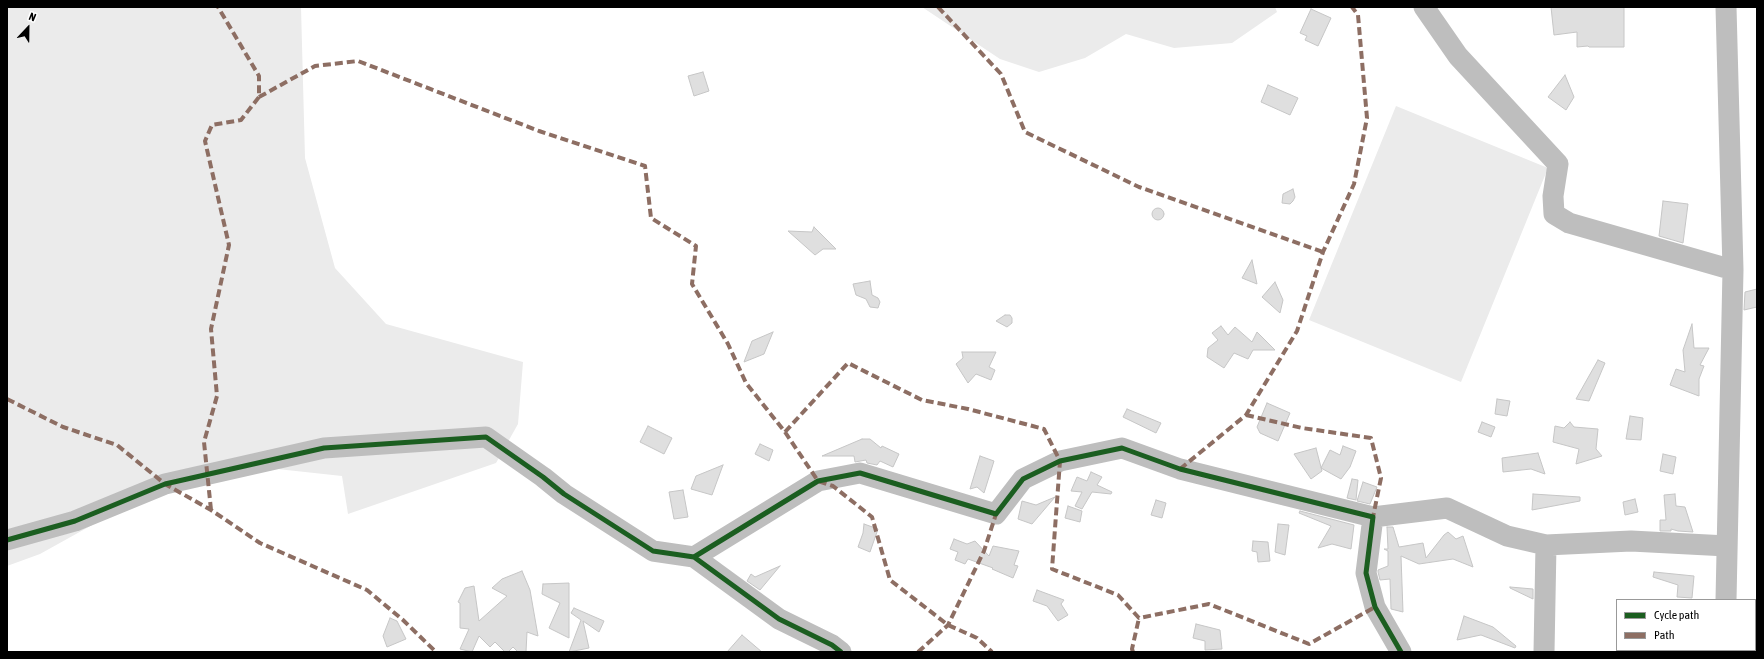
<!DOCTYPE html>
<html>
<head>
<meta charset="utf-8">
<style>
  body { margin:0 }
  #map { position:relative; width:1764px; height:659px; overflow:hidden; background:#fff; font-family:"Asap Condensed",sans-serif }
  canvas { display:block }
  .frame { position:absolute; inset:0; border:8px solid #000; pointer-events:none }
  .legend { position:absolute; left:1616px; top:599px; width:140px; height:52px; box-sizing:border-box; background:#fff; border:1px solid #999; margin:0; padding:5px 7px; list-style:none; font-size:12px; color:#000 }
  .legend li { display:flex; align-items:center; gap:8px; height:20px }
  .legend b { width:20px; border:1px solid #999 }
  .north { position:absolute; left:8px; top:8px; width:40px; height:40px; -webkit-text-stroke:3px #fff; paint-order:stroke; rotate:22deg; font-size:11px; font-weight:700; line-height:16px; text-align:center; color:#000 }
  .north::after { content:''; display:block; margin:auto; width:14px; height:18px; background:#000; clip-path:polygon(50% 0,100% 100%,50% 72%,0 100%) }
</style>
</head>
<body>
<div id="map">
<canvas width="1764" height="659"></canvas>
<div class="frame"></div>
<ul class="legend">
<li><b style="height:5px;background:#1b5e20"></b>Cycle path</li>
<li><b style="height:5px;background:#8d6e63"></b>Path</li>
</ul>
<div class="north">N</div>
</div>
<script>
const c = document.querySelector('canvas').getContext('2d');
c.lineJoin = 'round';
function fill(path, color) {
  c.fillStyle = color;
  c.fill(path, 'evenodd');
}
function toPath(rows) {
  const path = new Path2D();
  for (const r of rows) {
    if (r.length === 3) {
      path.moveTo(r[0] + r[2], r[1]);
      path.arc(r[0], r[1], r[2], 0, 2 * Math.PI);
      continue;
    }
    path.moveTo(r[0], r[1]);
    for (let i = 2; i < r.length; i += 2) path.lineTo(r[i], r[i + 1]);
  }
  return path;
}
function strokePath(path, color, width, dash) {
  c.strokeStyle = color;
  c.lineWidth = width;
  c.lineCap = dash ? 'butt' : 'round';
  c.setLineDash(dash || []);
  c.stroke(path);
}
const green = toPath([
  [7,7,301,7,305,158,335,268,386,324,523,362,518,424,496,463,348,514,342,476,222,463,157,489,40,554,7,566],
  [922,7,1275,7,1277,12,1232,43,1174,48,1126,34,1085,58,1039,72,1000,59],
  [1396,106,1548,168,1461,382,1309,320]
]);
const building = toPath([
  [1551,7,1624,7,1624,47,1589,47,1588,46,1577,47,1577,32,1554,35,1551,7],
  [1311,9,1331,18,1318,46,1305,40,1307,36,1300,33,1311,9],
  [703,72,709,91,694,96,688,76,703,72],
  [1565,75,1574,97,1566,110,1548,97,1565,75],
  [1268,85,1298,98,1290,115,1261,102,1268,85],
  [1293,189,1295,197,1293,201,1290,204,1282,203,1283,194,1293,189],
  [1663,201,1688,204,1683,243,1659,236,1663,201],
  [1158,214,6],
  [814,227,836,249,823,249,815,255,788,231,812,232,814,227],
  [1252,260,1257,284,1242,278,1252,260],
  [870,281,872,295,878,298,880,302,878,308,870,307,866,299,856,295,853,284,870,281],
  [1275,282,1283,300,1280,313,1262,297,1275,282],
  [1757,289,1757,307,1744,310,1745,292,1757,289],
  [1005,315,1010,315,1012,318,1012,323,1007,327,996,321,1005,315],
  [1692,324,1694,348,1709,348,1700,365,1704,366,1699,379,1699,396,1670,385,1676,369,1685,372,1683,350,1692,324],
  [1221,326,1228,335,1235,327,1252,342,1257,332,1275,350,1253,350,1248,359,1234,353,1224,368,1207,357,1208,348,1218,340,1212,333,1221,326],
  [773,332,764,354,744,362,752,341,773,332],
  [962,352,996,352,989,367,995,370,991,380,976,374,968,383,956,364,963,358,962,352],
  [1598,360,1605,363,1589,401,1576,399,1598,360],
  [1497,399,1510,401,1507,416,1495,414,1497,399],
  [1267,403,1290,413,1278,441,1260,433,1257,427,1267,403],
  [1127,409,1161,423,1156,433,1123,417,1127,409],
  [1630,416,1643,418,1641,440,1626,439,1630,416],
  [1482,422,1495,427,1491,437,1478,432,1482,422],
  [1570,422,1574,427,1598,429,1596,449,1602,456,1576,464,1579,449,1553,442,1555,426,1564,428,1570,422],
  [648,426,672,438,664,454,640,442,648,426],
  [862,439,870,439,881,448,882,446,899,454,893,467,880,461,877,465,867,463,866,460,855,462,854,456,822,456,862,439],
  [760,444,773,450,769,461,755,454,760,444],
  [1343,446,1356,451,1350,467,1341,479,1321,468,1330,450,1340,455,1343,446],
  [1316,448,1322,471,1311,479,1294,454,1316,448],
  [1538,453,1545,474,1531,469,1503,472,1502,458,1538,453],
  [1663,454,1676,457,1673,474,1660,471,1663,454],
  [980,456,994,461,984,493,977,487,970,489,980,456],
  [723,465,712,495,691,489,696,476,723,465],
  [1091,472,1102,477,1097,485,1112,492,1111,494,1092,492,1082,509,1075,506,1082,492,1071,491,1077,477,1087,481,1091,472],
  [1352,479,1358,480,1356,500,1347,498,1352,479],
  [1363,482,1377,487,1370,504,1357,501,1363,482],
  [683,490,688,517,674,519,669,492,683,490],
  [1533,494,1580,497,1580,501,1532,510,1533,494],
  [1675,494,1676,506,1685,507,1693,532,1678,531,1671,529,1671,531,1660,531,1660,520,1666,520,1664,495,1675,494],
  [1055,497,1032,524,1018,519,1022,501,1036,505,1055,497],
  [1635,499,1638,512,1625,515,1623,502,1635,499],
  [1156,500,1166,503,1162,518,1151,515,1156,500],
  [1068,506,1082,511,1080,522,1065,518,1068,506],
  [1300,511,1354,525,1351,549,1332,544,1318,548,1331,526,1299,513,1300,511],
  [864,524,878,529,870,552,858,547,863,533,864,524],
  [1278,524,1289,525,1285,555,1275,552,1278,524],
  [1387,527,1393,527,1399,547,1423,543,1426,558,1444,535,1448,532,1456,539,1463,536,1473,567,1453,559,1419,564,1401,556,1403,612,1391,609,1390,579,1380,580,1378,572,1378,570,1388,566,1388,551,1384,549,1388,549,1387,527],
  [954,539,967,544,975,541,989,556,993,546,1019,551,1014,565,1018,566,1013,578,992,569,993,568,968,559,965,564,955,560,958,552,950,549,954,539],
  [1253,541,1268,542,1270,561,1258,562,1257,552,1252,551,1253,541],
  [780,566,760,590,747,581,751,574,755,577,780,566],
  [522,571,530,590,538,636,527,632,526,652,518,652,513,647,508,652,505,652,495,642,490,647,479,636,472,652,460,649,469,629,460,628,460,603,458,602,465,588,474,586,479,621,507,596,492,588,502,579,522,571],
  [1654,572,1694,576,1692,598,1677,597,1678,585,1653,577,1654,572],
  [543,584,569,583,569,638,549,628,560,603,542,594,543,584],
  [1510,587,1533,589,1533,599,1510,588,1510,587],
  [1037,590,1064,600,1061,604,1068,615,1058,621,1047,606,1033,601,1037,590],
  [574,608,604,621,599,632,583,621,589,648,569,652,581,620,571,613,574,608],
  [1464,616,1493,627,1516,646,1515,648,1481,635,1457,640,1464,616],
  [390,618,397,621,406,639,387,647,383,636,390,618],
  [1196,624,1220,630,1222,649,1205,650,1205,641,1193,638,1196,624],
  [742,635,762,652,727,652,742,635]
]);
const minor = toPath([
  [1424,7,1458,56,1558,164,1553,196,1554,214,1569,223,1733,270],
  [1373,517,1447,508,1507,536,1546,545],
  [7,540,75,521,165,484,324,448,486,437,543,477,564,494,653,551,694,557,779,619,832,645,841,652],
  [694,557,818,481,860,473,996,514,1023,479,1060,461,1122,448,1180,469,1373,517,1366,573,1375,607,1401,652],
  [1726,600,1733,270,1726,7],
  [1544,652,1546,545,1631,541,1727,546],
  [1724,652,1724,650]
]);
const major = toPath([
  [1755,644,1757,638]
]);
const quiet = toPath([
  [938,7,1001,74,1025,132,1139,187,1323,252],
  [259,97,315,66,358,61,539,131,645,166,651,218,696,246,692,284,728,344,746,383,785,432,818,481,833,486,872,517,890,580,948,625,977,638,992,652],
  [7,399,63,427,117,445,165,484,211,510,260,543,367,590,403,620,436,652],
  [1246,415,1302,428,1371,438,1381,478,1373,517],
  [785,432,848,363,922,400,968,409,1044,429,1060,461,1052,569,1118,595,1139,618,1209,604,1309,644,1375,607],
  [1180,469,1246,415,1297,331,1323,252,1354,184,1367,118,1358,15,1352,7],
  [211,510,204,442,217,396,211,329,229,245,205,141,212,125,241,120,259,97,259,76,218,7],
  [918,652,948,625,984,551,996,514],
  [1133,652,1132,649,1139,618]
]);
const cycleway = toPath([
  [7,540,75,521,165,484,324,448,486,437,543,477,564,494,653,551,694,557,779,619,832,645,841,652],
  [694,557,818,481,860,473,996,514,1023,479,1060,461,1122,448,1180,469,1373,517,1366,573,1375,607,1401,652]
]);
fill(green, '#ebebeb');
fill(building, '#dfdfdf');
strokePath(building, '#c6c6c6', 1);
strokePath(major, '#dbdbdb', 24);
strokePath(minor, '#bebebe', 21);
strokePath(major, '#bebebe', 22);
strokePath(quiet, '#8d6e63', 4, [8, 4]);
strokePath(cycleway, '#1b5e20', 5);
</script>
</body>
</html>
